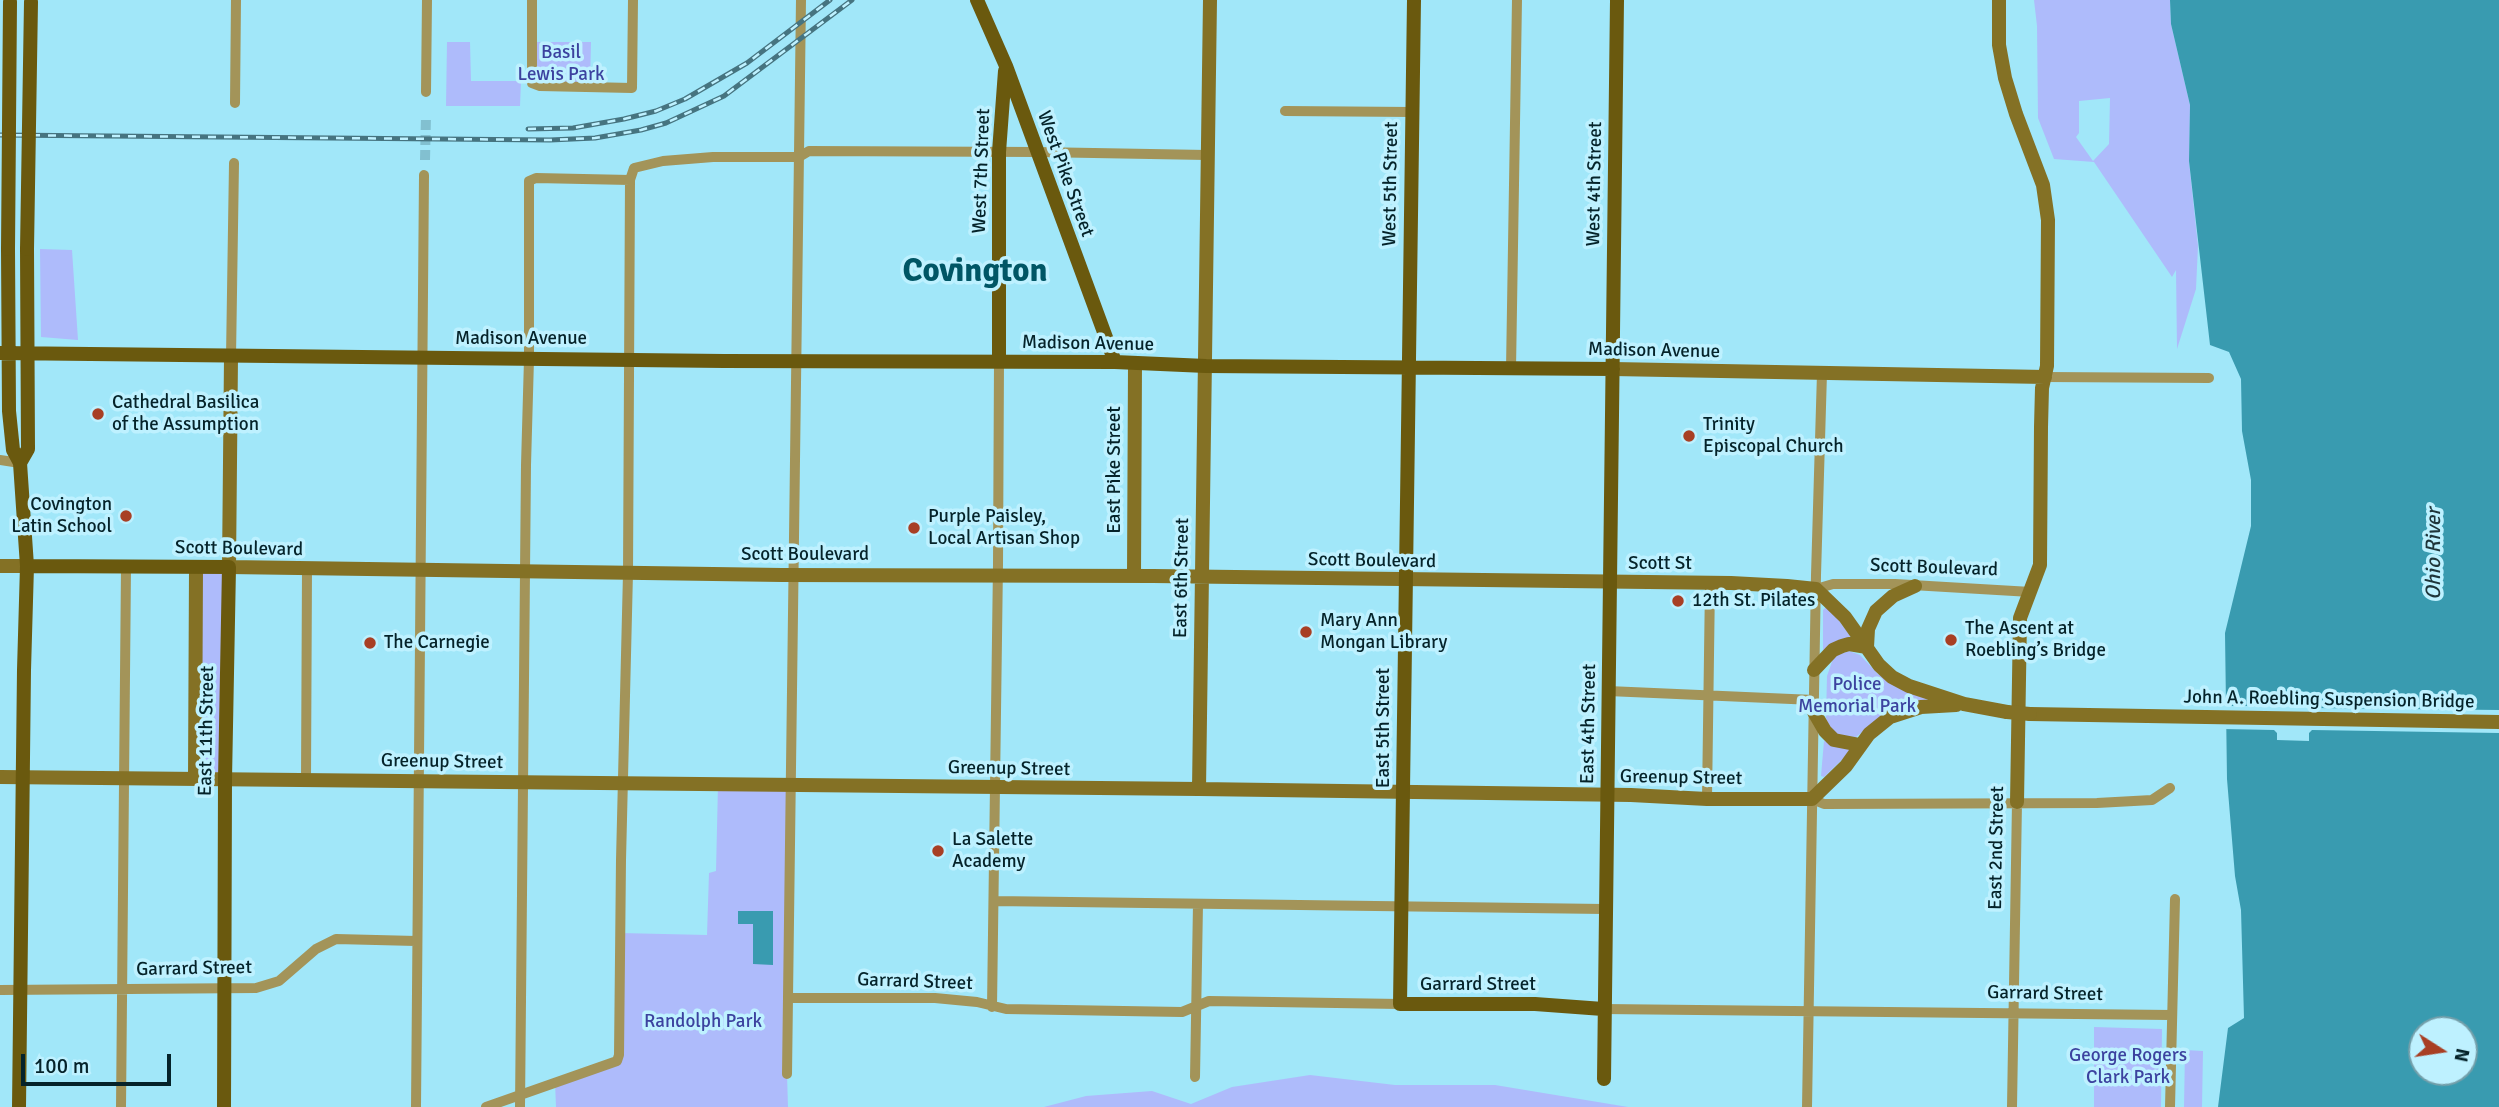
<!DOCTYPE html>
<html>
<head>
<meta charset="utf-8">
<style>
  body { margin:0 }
  #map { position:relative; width:2499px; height:1107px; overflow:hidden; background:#a1e7f9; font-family:Signika,sans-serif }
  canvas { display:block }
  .north { position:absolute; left:2408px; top:1016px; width:70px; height:70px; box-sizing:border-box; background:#bef1ff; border:2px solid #749faa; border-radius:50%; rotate:102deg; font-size:19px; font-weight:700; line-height:28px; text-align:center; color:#05232a }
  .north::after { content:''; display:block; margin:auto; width:24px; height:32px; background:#a83f24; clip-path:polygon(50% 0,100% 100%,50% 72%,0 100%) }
  .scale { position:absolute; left:21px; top:1054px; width:150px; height:32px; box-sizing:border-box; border:4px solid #05232a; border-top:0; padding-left:9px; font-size:21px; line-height:24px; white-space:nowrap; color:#05232a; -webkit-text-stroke:5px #bef1ff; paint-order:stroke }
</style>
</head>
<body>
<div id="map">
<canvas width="2499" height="1107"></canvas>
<div class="north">N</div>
<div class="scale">100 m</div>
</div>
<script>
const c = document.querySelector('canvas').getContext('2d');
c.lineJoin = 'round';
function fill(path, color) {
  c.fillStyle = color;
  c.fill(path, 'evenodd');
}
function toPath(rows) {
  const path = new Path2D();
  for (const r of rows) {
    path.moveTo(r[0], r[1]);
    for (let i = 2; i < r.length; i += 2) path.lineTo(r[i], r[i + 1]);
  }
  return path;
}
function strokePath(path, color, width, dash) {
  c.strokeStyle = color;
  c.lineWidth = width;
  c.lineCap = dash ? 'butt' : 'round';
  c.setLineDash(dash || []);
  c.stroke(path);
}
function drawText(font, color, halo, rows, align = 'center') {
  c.font = font + ' Signika,sans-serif';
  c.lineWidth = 7;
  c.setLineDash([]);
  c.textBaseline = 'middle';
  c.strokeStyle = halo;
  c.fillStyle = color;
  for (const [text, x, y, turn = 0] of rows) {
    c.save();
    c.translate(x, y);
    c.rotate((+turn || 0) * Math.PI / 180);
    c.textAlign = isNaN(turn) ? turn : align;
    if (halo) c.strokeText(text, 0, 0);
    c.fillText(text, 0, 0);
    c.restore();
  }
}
const green = toPath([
  [2034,0,2170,0,2171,24,2190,105,2189,161,2198,246,2196,289,2177,349,2176,270,2172,277,2094,162,2054,159,2038,118,2037,26],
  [2110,98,2109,144,2093,161,2076,137,2079,133,2079,101],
  [447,42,470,42,471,81,521,81,520,106,446,106],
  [532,42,591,42,590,86,532,83],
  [40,249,72,250,78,340,41,337],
  [229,567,225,779,195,779,196,568],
  [1826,607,1835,615,1851,637,1823,651,1823,610],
  [1849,651,1860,655,1878,674,1931,699,1901,705,1887,712,1856,737,1838,736,1828,724,1826,718,1827,676,1834,656],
  [1824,741,1850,749,1850,752,1824,777,1821,776],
  [718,785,791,785,787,1074,788,1107,556,1107,555,1082,617,1061,620,933,707,935,709,873,716,871],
  [2094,1027,2162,1029,2161,1107,2094,1107],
  [2185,1050,2203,1051,2202,1107,2184,1107],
  [1310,1075,1395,1085,1495,1085,1628,1107,1044,1107,1086,1096,1152,1091,1191,1104,1232,1087]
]);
const water = toPath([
  [2170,0,2499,0,2499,1107,2218,1107,2228,1028,2244,1018,2241,910,2235,876,2227,779,2225,633,2251,526,2251,480,2242,431,2241,379,2229,352,2210,345,2189,161,2190,105,2171,24],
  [2422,1030,2464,1030,2464,1072,2422,1072],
  [738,911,773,911,773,965,753,964,753,924,738,924]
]);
const pier = toPath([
  [2278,697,2310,698,2310,705,2313,708,2499,710,2499,733,2312,730,2309,733,2309,741,2277,740,2277,733,2274,730,2222,729,2222,706,2277,706]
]);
const streetTunnel = toPath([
  [425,160,426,116]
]);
const street = toPath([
  [532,0,532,83,540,86,632,88,633,0],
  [426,92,427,0],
  [235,103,236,0],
  [1285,111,1412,112],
  [231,357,234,163],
  [1511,369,1517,0],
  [2045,377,2209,378],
  [0,460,20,463],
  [1816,589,1833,584,1895,584,2031,592],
  [1608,691,1814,700],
  [306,780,307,569],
  [1707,799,1710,583],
  [1812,799,1824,804,2097,803,2152,800,2170,788],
  [994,901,1604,909],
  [0,990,256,988,279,981,316,949,336,939,416,941],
  [788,998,935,998,977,1002,1006,1009,1182,1012,1209,1001,1400,1004],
  [992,1007,998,564,999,361],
  [1603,1009,2171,1015],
  [787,1074,801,0],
  [1195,1077,1198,904],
  [121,1107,126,567],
  [416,1107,424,175],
  [486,1107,617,1061,619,1055,621,860,628,573,630,180,634,168,663,161,713,157,799,157,809,151,1037,152,1207,155],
  [520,1107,526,465,529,359,529,181,536,178,630,180],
  [1807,1107,1816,575,1822,373],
  [2012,1107,2017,802],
  [2170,1107,2175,899]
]);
const secondary = toPath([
  [1999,0,1999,45,2005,78,2016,114,2043,185,2048,220,2047,366,2042,388,2041,427,2040,565,2020,618,2017,802],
  [231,357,229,567,782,575,1153,576,1731,583,1787,586,1816,589,1845,617,1879,665,1892,677,1909,686,1964,704,2007,712],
  [1613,369,2045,377],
  [0,566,27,566],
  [1134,576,1135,364],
  [1814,670,1833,650,1842,646,1849,644,1867,647,1868,629,1876,611,1893,596,1915,586],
  [1814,712,1825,731,1834,740,1860,745],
  [2030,714,2499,722],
  [0,777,1199,789,1631,795,1707,799,1812,799,1846,766,1869,734,1890,717,1921,707,1956,705],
  [195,779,196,568],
  [1199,789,1210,0]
]);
const primary = toPath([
  [977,0,1006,66,1115,362],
  [1414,0,1400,1004,1535,1004,1603,1009],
  [8,249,9,411,13,450,20,463,27,566,24,670,19,1107],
  [0,353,724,361,1115,362,1206,366,1613,369],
  [999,361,999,152,1005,71],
  [20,463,28,449,27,249],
  [27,566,229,567,225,779,224,1107],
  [1604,1079,1617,0]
]);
const rail = toPath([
  [528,129,573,128,624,119,656,111,685,99,747,63,830,0],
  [0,135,550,140,595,138,641,130,666,123,724,96,852,0]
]);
const secondaryBridge = toPath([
  [2007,712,2030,714]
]);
const primaryBridge = toPath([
  [8,249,10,2],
  [27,249,31,2]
]);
const markers = [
  [98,414,7,"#a83f24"],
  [1689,436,7,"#a83f24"],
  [126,516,7,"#a83f24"],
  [914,528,7,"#a83f24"],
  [1678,601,7,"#a83f24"],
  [1306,632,7,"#a83f24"],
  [1951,640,7,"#a83f24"],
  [370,643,7,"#a83f24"],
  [938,851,7,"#a83f24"]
];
const parkNames = [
  ["Basil",561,53],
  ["Lewis Park",561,75],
  ["Police",1857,685],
  ["Memorial Park",1857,707],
  ["Randolph Park",703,1022],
  ["George Rogers",2128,1056],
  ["Clark Park",2128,1078]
];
const streetNames = [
  ["West 7th Street",982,171,-88],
  ["West Pike Street",1065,174,70],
  ["West 5th Street",1391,184,-89],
  ["West 4th Street",1595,184,-89],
  ["Madison Avenue",521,339],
  ["Madison Avenue",1088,344,1],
  ["Madison Avenue",1654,351,1],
  ["East Pike Street",1115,470,-90],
  ["Scott Boulevard",239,549,1],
  ["Scott Boulevard",805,555],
  ["Scott Boulevard",1372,561,1],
  ["Scott St",1660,564],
  ["Scott Boulevard",1934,568,2],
  ["East 6th Street",1182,578,-89],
  ["John A. Roebling Suspension Bridge",2329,700,1],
  ["East 4th Street",1589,724,-89],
  ["East 5th Street",1384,728,-90],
  ["East 11th Street",207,731,-89],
  ["Greenup Street",442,762,1],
  ["Greenup Street",1009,769,1],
  ["Greenup Street",1681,778,1],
  ["East 2nd Street",1997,848,-89],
  ["Garrard Street",194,969,-1],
  ["Garrard Street",915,982,2],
  ["Garrard Street",1478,985],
  ["Garrard Street",2045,994,1]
];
const poiNames = [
  ["Cathedral Basilica",112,403],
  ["of the Assumption",112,425],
  ["Trinity",1703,425],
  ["Episcopal Church",1703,447],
  ["Covington",112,505,"right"],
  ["Latin School",112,527,"right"],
  ["Purple Paisley,",928,517],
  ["Local Artisan Shop",928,539],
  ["12th St. Pilates",1692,601],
  ["Mary Ann",1320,621],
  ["Mongan Library",1320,643],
  ["The Ascent at",1965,629],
  ["Roebling’s Bridge",1965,651],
  ["The Carnegie",384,643],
  ["La Salette",952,840],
  ["Academy",952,862]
];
const waterNames = [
  ["Ohio River",2434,554,-90]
];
const townNames = [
  ["Covington",975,272]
];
fill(green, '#aebbfb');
fill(water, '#399bb0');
fill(pier, '#a1e7f9');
strokePath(streetTunnel, '#82c0d0', 10, [10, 5]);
strokePath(street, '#a39459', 10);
strokePath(secondary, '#847125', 14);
strokePath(primary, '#6a590e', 14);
strokePath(rail, '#467480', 5);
strokePath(rail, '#bef1ff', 2.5, [8]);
strokePath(secondaryBridge, '#847125', 14);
strokePath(primaryBridge, '#6a590e', 14);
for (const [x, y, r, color] of markers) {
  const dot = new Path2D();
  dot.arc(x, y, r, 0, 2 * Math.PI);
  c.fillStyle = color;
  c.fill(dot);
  strokePath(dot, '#bef1ff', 2.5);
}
drawText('19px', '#3c429f', '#bef1ff', parkNames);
drawText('19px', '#05232a', '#bef1ff', streetNames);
drawText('19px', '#05232a', '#bef1ff', poiNames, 'left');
drawText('italic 21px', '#1f353a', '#bef1ff', waterNames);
drawText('bold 33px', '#005665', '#bef1ff', townNames);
</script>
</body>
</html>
